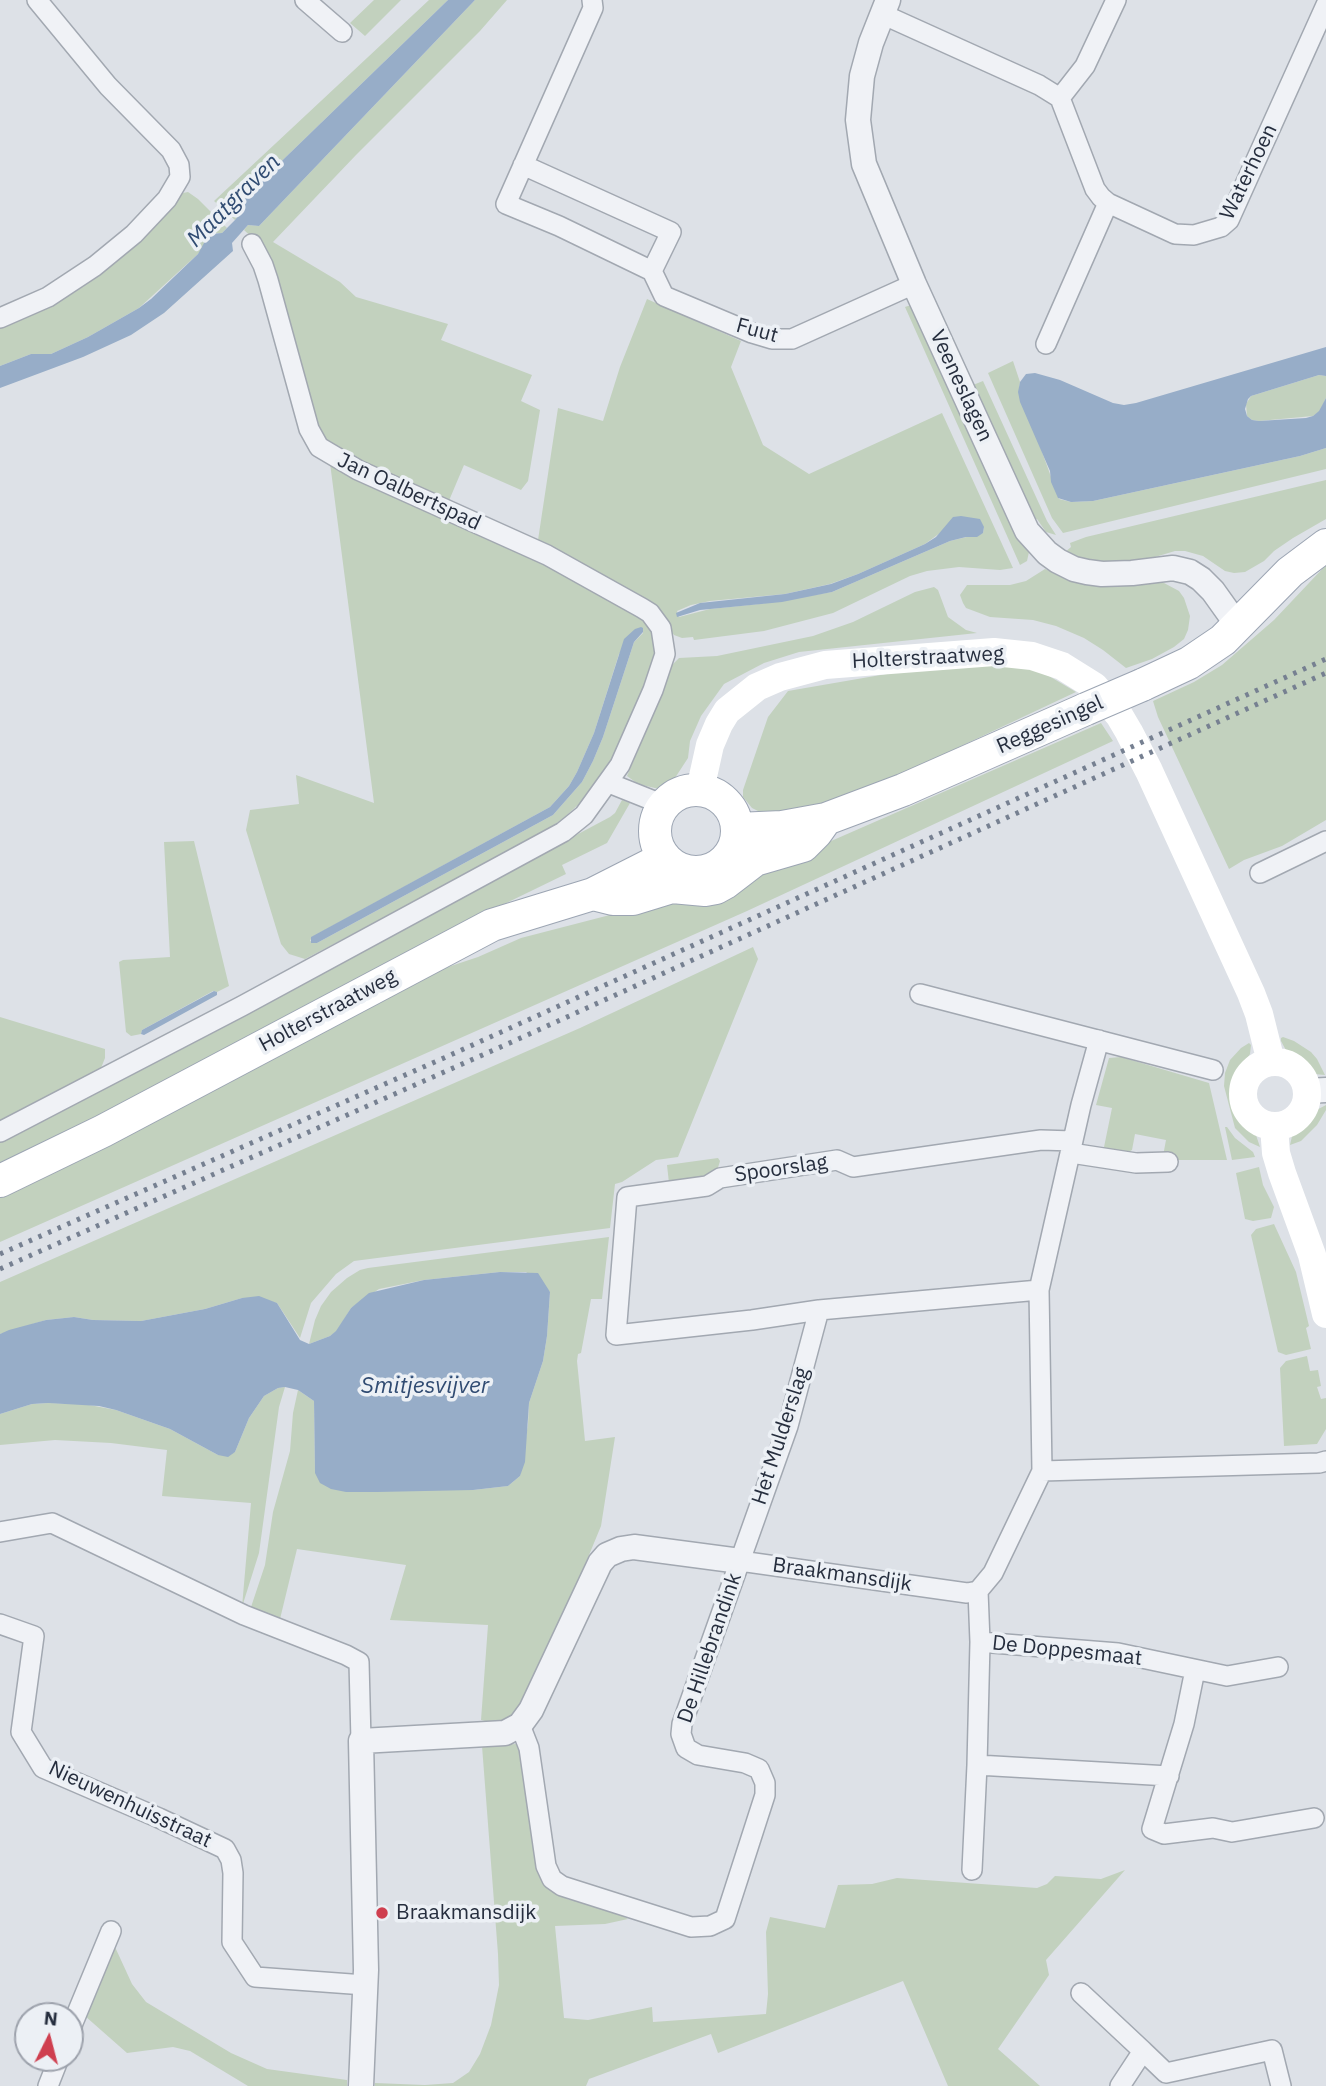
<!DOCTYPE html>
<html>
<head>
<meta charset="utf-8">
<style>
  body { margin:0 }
  #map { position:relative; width:1326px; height:2086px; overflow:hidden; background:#dde1e7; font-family:"IBM Plex Sans",sans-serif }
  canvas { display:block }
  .north { position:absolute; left:14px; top:2002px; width:70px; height:70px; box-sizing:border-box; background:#ecf0f5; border:2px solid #9da2ac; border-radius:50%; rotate:6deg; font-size:19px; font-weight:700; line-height:28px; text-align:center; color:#262e3e }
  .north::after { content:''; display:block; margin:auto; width:24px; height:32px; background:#cf3f4f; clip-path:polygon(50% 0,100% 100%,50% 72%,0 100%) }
</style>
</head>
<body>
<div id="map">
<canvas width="1326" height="2086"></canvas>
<div class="north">N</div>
</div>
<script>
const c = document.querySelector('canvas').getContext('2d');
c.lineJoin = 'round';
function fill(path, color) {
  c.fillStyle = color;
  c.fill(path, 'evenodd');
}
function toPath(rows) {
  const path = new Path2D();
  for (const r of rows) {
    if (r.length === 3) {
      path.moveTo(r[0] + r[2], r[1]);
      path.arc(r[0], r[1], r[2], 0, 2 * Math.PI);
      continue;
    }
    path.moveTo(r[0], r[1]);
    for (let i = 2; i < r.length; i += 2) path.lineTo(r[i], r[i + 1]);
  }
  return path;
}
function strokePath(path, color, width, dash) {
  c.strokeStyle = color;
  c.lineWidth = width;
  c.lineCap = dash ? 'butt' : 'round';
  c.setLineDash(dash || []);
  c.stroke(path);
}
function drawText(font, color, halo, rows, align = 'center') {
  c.font = font + ' "IBM Plex Sans",sans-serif';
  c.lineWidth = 7;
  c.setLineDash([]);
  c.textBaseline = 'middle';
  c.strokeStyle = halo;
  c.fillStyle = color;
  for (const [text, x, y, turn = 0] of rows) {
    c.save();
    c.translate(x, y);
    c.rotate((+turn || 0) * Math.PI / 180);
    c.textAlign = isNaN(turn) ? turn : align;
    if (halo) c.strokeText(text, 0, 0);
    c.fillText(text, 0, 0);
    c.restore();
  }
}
const green = toPath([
  [374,0,401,0,365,36,350,23],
  [429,0,448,0,259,183,242,201,239,215,235,220,214,201],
  [475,0,507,0,480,31,356,155,273,242,340,282,356,297,448,324,441,340,532,375,521,401,540,410,528,481,521,490,464,465,448,503,340,452,322,436,316,426,259,244,244,230,248,225,259,226],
  [188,192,198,199,227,228,222,233,216,233,198,254,139,308,88,337,51,354,31,354,0,366,0,328,51,307,84,286,134,246,163,218,183,193],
  [647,299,741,341,731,367,763,445,809,474,942,413,1013,568,1000,570,959,567,927,571,910,576,833,613,764,631,694,640,693,637,682,638,674,635,652,604,538,540,558,408,603,421,620,367],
  [984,527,983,533,950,541,832,592,759,604,710,609,679,617,677,611,691,605,710,601,785,594,830,584,858,574,925,544,940,533],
  [911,305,1022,544,1029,552,1027,561,1020,565,905,307],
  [1013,361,1020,382,1019,388,1059,499,1071,502,1093,501,1300,456,1326,448,1326,469,1063,533,1052,518,988,373],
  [1319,375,1326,376,1326,398,1320,411,1313,416,1259,421,1252,420,1247,416,1246,404,1251,396],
  [983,381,1047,521,1056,535,1046,532,1037,519,1034,519,973,385],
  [330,463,526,555,649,621,654,629,656,661,617,758,584,799,565,817,536,838,305,959,289,954,281,944,246,830,250,810,299,804,296,775,374,803],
  [643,628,643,633,634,642,603,737,593,761,582,782,553,815,317,943,310,941,312,937,550,807,569,786,577,772,594,733,619,654],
  [1326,480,1326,519,1293,538,1274,551,1264,561,1245,572,1234,573,1225,571,1203,556,1185,551,1175,551,1145,560,1109,563,1075,558,1064,553,1071,547,1070,543,1086,537],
  [1326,565,1326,820,1282,846,1244,860,1229,869,1158,717,1153,701,1194,682,1222,665,1274,620],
  [1045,569,1067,578,1094,584,1113,586,1154,582,1164,583,1179,591,1184,598,1190,616,1188,630,1184,639,1174,647,1152,659,1126,668,1103,650,1084,638,1056,626,1033,620,990,617,966,608,963,603,960,595,967,585,1010,585,1026,581],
  [934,587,938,590,948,617,966,630,977,633,799,652,764,663,724,684,701,716,690,741,688,758,673,781,659,789,638,784,627,776,662,694,672,665,679,658,717,656,813,636,853,622,915,592],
  [1009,665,1034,670,1049,676,1076,692,838,804,795,812,762,813,752,808,743,797,743,790,768,717,788,691,927,667],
  [1101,723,1113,741,747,911,0,1242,0,1194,430,973,478,957,521,938,606,916,822,845],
  [622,800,630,803,607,843,562,865,566,874,494,909,106,1112,0,1164,0,1142,610,817,615,813],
  [194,841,229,986,217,992,213,991,142,1030,141,1034,131,1036,126,1032,119,962,123,960,170,957,164,842],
  [753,947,758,959,678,1157,656,1160,622,1182,615,1184,610,1228,354,1261,336,1274,311,1303,300,1338,277,1303,242,1298,205,1309,141,1321,93,1320,74,1317,46,1320,0,1334,0,1282,580,1028],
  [0,1017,105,1049,105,1058,101,1068,95,1073,0,1123],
  [1283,1037,1294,1041,1311,1052,1317,1059,1325,1075,1314,1074,1306,1069,1288,1054,1281,1041,1281,1038],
  [1249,1043,1251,1045,1250,1054,1234,1081,1233,1100,1237,1112,1256,1135,1260,1147,1249,1142,1235,1128,1224,1086,1225,1073,1230,1060,1241,1048],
  [1121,1057,1209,1083,1227,1160,1172,1160,1163,1156,1166,1140,1135,1134,1132,1150,1121,1156,1103,1152,1112,1108,1096,1105,1109,1058],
  [1326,1105,1326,1110,1317,1125,1301,1141,1290,1145,1293,1132,1305,1116],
  [1225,1127,1227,1127,1235,1138,1253,1152,1255,1157,1232,1160],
  [718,1158,720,1161,717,1171,709,1176,669,1183,667,1165],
  [1259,1167,1263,1185,1274,1207,1271,1218,1253,1221,1245,1219,1236,1173],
  [1274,1224,1296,1272,1309,1326,1306,1328,1311,1349,1286,1355,1278,1352,1251,1235,1256,1229],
  [609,1237,602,1299,591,1299,581,1353,578,1354,577,1361,585,1441,615,1437,601,1526,582,1572,521,1703,513,1715,506,1721,486,1726,485,1721,481,1720,488,1625,390,1620,406,1565,297,1549,280,1619,250,1610,265,1565,273,1512,290,1451,293,1413,298,1390,314,1401,315,1473,427,1490,473,1490,508,1486,520,1476,528,1424,529,1403,543,1361,547,1336,550,1292,526,1272,500,1272,424,1280,379,1289,351,1308,337,1331,330,1336,309,1344,315,1320,321,1306,331,1292,347,1278,360,1270,368,1268],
  [1307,1356,1310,1371,1318,1370,1321,1386,1317,1387,1321,1399,1326,1398,1326,1429,1317,1444,1284,1446,1280,1368,1286,1361],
  [285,1387,279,1407,259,1553,242,1607,251,1503,162,1496,167,1450,111,1443,55,1440,0,1445,0,1414,32,1404,48,1403,84,1404,116,1410,170,1429,218,1455,235,1452,249,1418,264,1396,278,1388],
  [516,1744,522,1759,546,1885,567,1899,611,1910,628,1919,605,1924,555,1926,564,2018,588,2020,652,2007,653,2022,766,2014,768,1994,766,1932,770,1917,825,1928,838,1885,872,1884,897,1878,1037,1888,1047,1884,1055,1876,1101,1879,1125,1870,1046,1960,1049,1975,998,2049,1040,2086,948,2086,903,1981,718,2053,711,2034,589,2079,586,2086,375,2086,375,2083,425,2085,453,2083,469,2072,480,2054,491,2025,499,1985,498,1954,482,1746],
  [115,1947,132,1984,146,2002,231,2053,267,2069,347,2080,347,2086,248,2086,190,2051,173,2047,127,2053,85,2016]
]);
const water = toPath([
  [448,0,475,0,259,226,248,225,232,243,233,251,164,313,131,335,83,357,0,388,0,366,31,354,51,354,88,337,139,308,151,299,198,254,209,234,222,233,235,220,239,215,242,201,259,183],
  [1326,347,1326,376,1319,375,1251,396,1248,399,1245,409,1247,416,1252,420,1259,421,1306,418,1313,416,1319,411,1326,398,1326,448,1300,456,1093,501,1071,502,1058,498,1051,482,1050,471,1020,402,1018,392,1020,382,1026,374,1035,373,1060,380,1113,403,1124,405,1136,403],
  [961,516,980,519,984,527,983,533,977,537,966,537,950,541,832,592,782,602,700,610,677,617,676,613,700,603,785,594,831,584,858,574,925,544,936,537,953,517],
  [641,627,643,628,643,632,634,642,603,737,593,761,582,782,553,815,317,943,311,943,311,937,550,807,569,786,577,772,594,733,624,639,635,629],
  [214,991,217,992,217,995,144,1035,141,1034,142,1030],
  [500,1272,538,1273,550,1292,547,1336,543,1361,529,1403,525,1462,520,1476,508,1486,473,1490,377,1492,346,1492,331,1489,320,1483,315,1473,314,1401,298,1390,285,1387,278,1388,264,1396,249,1418,235,1452,228,1457,218,1455,170,1429,116,1410,99,1406,48,1403,32,1404,0,1414,0,1334,9,1330,46,1320,74,1317,93,1320,141,1321,205,1309,242,1298,259,1296,277,1303,300,1340,309,1344,330,1336,336,1331,351,1308,369,1293,424,1280]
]);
const minor = toPath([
  [305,0,342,32],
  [592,0,593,8,506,204,559,226,652,271,664,296,752,333,772,339,792,339,914,284],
  [882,14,1039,85,1060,98,1095,189,1101,197,1108,203,1175,234,1194,235,1221,227,1229,220,1326,5],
  [1060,98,1085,66,1116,0],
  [523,165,671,232,652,271],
  [0,318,48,297,95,266,134,234,167,199,180,177,179,165,171,150,108,86,37,0],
  [1046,344,1108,203],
  [609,783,664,805],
  [1260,873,1326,841],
  [920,994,1213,1070],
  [0,1132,242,1006,563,832,584,815,620,765,653,690,665,654,661,628,650,613,642,608,547,555,358,470,319,447,309,429,268,280,263,265,252,244],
  [1071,1153,1136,1163,1168,1162],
  [1039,1290,819,1310,752,1320,616,1335,627,1197,707,1186,720,1178,837,1160,853,1167,1041,1140,1073,1141],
  [1042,1471,1039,1290,1081,1105,1099,1040],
  [0,1532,52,1523,244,1615,346,1655,359,1662,361,1741],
  [740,1561,967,1593,978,1591,993,1573,1042,1471,1319,1463,1326,1461],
  [978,1591,980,1642,977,1765,1169,1776],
  [0,1624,34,1636,21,1732,43,1768,159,1818,225,1849,231,1860,233,1873,232,1942,255,1977,365,1985],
  [980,1642,1118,1653,1227,1676,1278,1667],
  [1195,1670,1184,1724,1152,1829,1164,1834,1213,1828,1232,1832,1314,1818],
  [520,1725,529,1748,546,1866,552,1879,562,1886,691,1927,710,1926,725,1919,765,1795,765,1783,759,1769,745,1763,698,1755,686,1748,681,1734,682,1724,788,1426,819,1310],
  [972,1870,977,1765],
  [1081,1993,1143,2051],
  [70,2030,111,1931],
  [48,2086,59,2058],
  [1120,2086,1143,2051,1166,2073,1272,2050,1281,2086]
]);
const tertiary = toPath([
  [888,0,871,43,862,76,858,120,864,164,914,284,1027,531,1047,553,1058,561,1074,569,1087,572,1102,574,1132,573,1173,568,1190,572,1201,579,1213,591,1238,626],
  [1307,1091,1326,1090],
  [361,2086,366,1970,361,1741,505,1733,520,1725,531,1710,600,1563,607,1555,621,1549,634,1547,740,1561]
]);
const secondary = toPath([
  [700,790,710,745,719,724,727,711,757,687,780,677,825,665,994,652,1032,656,1062,666,1094,686,1119,715,1129,732,1149,771,1251,993,1259,1014,1271,1062],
  [1275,1094,32],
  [1274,1126,1276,1153,1282,1173,1312,1255,1326,1314]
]);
const primary = toPath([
  [1142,685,1189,663,1223,640,1290,572,1326,545],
  [696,831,41],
  [737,829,782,827,826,819,903,790,1086,709],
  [593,894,613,899,633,899,672,887,705,890,716,888,725,883,755,860,803,846,816,833,826,819],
  [0,1181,103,1131,492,925,593,894,664,858]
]);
const rail = toPath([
  [0,1254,446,1057,1326,659],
  [0,1269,514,1041,1326,673]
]);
const primaryBridge = toPath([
  [1086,709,1142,685]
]);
const markers = [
  [382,1913,7,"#cf3f4f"]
];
const streetNames = [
  ["Waterhoen",1249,172,-64],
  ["Fuut",757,331,15],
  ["Veeneslagen",961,386,65],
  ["Jan Oalbertspad",409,492,25],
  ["Holterstraatweg",928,658,-3],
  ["Reggesingel",1050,725,-24],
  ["Holterstraatweg",328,1011,-28],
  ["Spoorslag",781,1169,-8],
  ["Het Mulderslag",781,1436,-72],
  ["Braakmansdijk",842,1575,8],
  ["De Hillebrandink",710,1648,-71],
  ["De Doppesmaat",1067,1651,6],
  ["Nieuwenhuisstraat",130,1805,25]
];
const poiNames = [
  ["Braakmansdijk",396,1913]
];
const waterNames = [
  ["Maatgraven",234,201,-45],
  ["Smitjesvijver",425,1386]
];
fill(green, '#c2d1be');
fill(water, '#97adc8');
strokePath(minor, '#a2a8b1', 22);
strokePath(tertiary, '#a2a8b1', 27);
strokePath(primary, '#9ca5b3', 34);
strokePath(minor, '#f0f2f6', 19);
strokePath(tertiary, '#f0f2f6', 24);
strokePath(secondary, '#fff', 28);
strokePath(primary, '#fff', 32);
strokePath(rail, '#768091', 5, [3.5, 7]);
strokePath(primaryBridge, '#9ca5b3', 34, []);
strokePath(primaryBridge, '#fff', 32);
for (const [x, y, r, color] of markers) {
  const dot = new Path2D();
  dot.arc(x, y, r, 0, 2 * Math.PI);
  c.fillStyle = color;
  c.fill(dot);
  strokePath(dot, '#ecf0f5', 2.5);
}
drawText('21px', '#262e3e', '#ecf0f5', streetNames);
drawText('21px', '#262e3e', '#ecf0f5', poiNames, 'left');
drawText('italic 23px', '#304b72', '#ecf0f5', waterNames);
</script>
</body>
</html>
